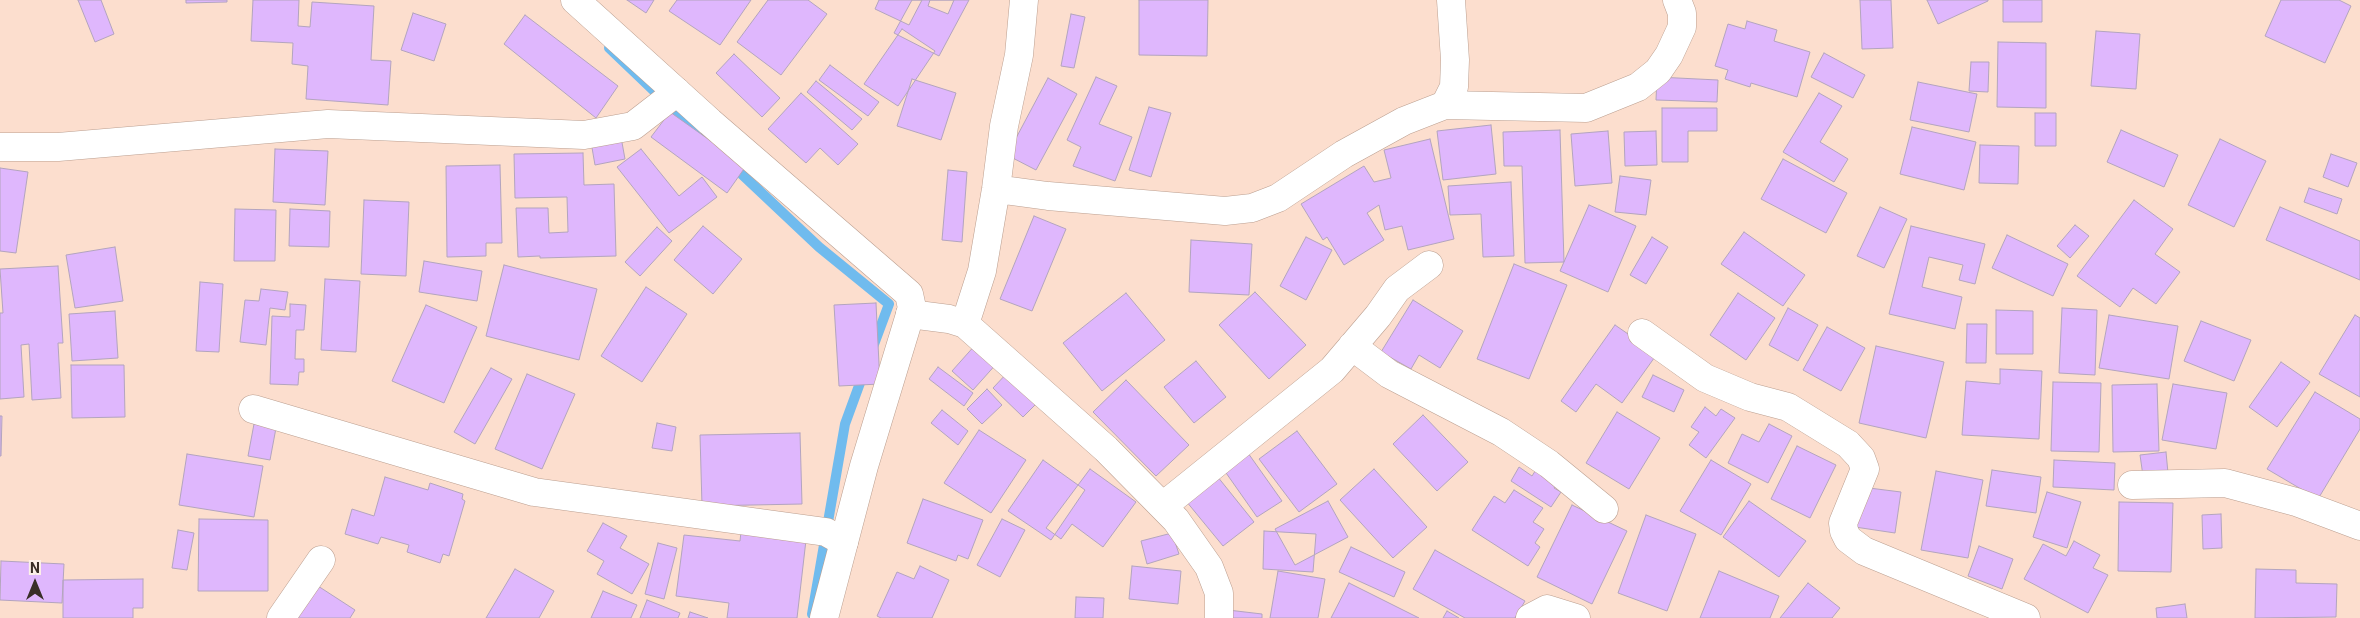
<!DOCTYPE html>
<html>
<head>
<meta charset="utf-8">
<style>
  body { margin:0 }
  #map { position:relative; width:2360px; height:618px; overflow:hidden; background:#fcdece; font-family:Roboto,sans-serif }
  canvas { display:block }
  .north { position:absolute; left:10px; top:558px; width:50px; height:50px; -webkit-text-stroke:4px #fcf0e9; paint-order:stroke; rotate:0deg; font-size:14px; font-weight:700; line-height:20px; text-align:center; color:#392e28 }
  .north::after { content:''; display:block; margin:auto; width:18px; height:22px; background:#392e28; clip-path:polygon(50% 0,100% 100%,50% 72%,0 100%) }
</style>
</head>
<body>
<div id="map">
<canvas width="2360" height="618"></canvas>
<div class="north">N</div>
</div>
<script>
const c = document.querySelector('canvas').getContext('2d');
c.lineJoin = 'round';
function toPath(rows) {
  const path = new Path2D();
  for (const r of rows) {
    path.moveTo(r[0], r[1]);
    for (let i = 2; i < r.length; i += 2) path.lineTo(r[i], r[i + 1]);
  }
  return path;
}
function strokePath(path, color, width, dash) {
  c.strokeStyle = color;
  c.lineWidth = width;
  c.lineCap = dash ? 'butt' : 'round';
  c.setLineDash(dash || []);
  c.stroke(path);
}
function fill(path, color) {
  c.fillStyle = color;
  c.fill(path, 'evenodd');
}
const stream = toPath([
  [609,48,701,136],
  [732,165,819,247,889,304,873,347],
  [812,614,845,424,864,372]
]);
const building = toPath([
  [78,0,101,0,114,34,95,42,78,0],
  [186,0,227,0,227,2,186,3,186,0],
  [253,0,299,0,298,26,310,27,312,2,374,6,371,60,391,61,388,105,306,99,308,66,292,64,293,43,251,41,253,0],
  [627,0,654,0,646,13,627,0],
  [677,0,751,0,720,45,669,11,677,0],
  [768,0,808,0,827,14,781,75,737,42,768,0],
  [879,0,922,0,909,25,875,9,879,0],
  [912,0,969,0,939,56,894,33,912,0],
  [930,0,954,0,948,14,928,6,930,0],
  [1139,0,1208,0,1207,56,1139,55,1139,0],
  [1860,0,1891,0,1893,48,1862,49,1860,0],
  [1927,0,1988,0,1988,1,1938,24,1927,0],
  [2003,0,2042,0,2042,22,2003,22,2003,0],
  [2281,0,2339,0,2351,6,2325,63,2265,36,2281,0],
  [413,13,446,24,434,61,401,50,413,13],
  [1071,14,1085,17,1074,68,1061,66,1071,14],
  [525,15,618,86,596,118,504,44,525,15],
  [1747,21,1777,30,1774,41,1810,52,1797,97,1751,83,1750,87,1725,79,1728,70,1715,66,1728,24,1745,29,1747,21],
  [902,29,935,51,898,106,864,84,902,29],
  [2096,31,2140,34,2136,89,2091,86,2096,31],
  [1998,42,2046,43,2046,108,1997,107,1998,42],
  [1824,53,1865,75,1853,98,1811,77,1824,53],
  [734,54,780,98,762,117,716,73,734,54],
  [1971,62,1989,62,1988,92,1969,91,1971,62],
  [830,65,879,102,868,116,819,80,830,65],
  [1096,77,1117,86,1099,124,1132,137,1115,181,1073,166,1081,147,1067,140,1096,77],
  [1657,77,1718,80,1717,102,1656,100,1657,77],
  [1048,78,1077,94,1036,170,1007,155,1048,78],
  [912,79,956,93,941,140,897,126,912,79],
  [816,81,862,119,852,130,807,92,816,81],
  [1918,82,1977,94,1969,132,1910,120,1918,82],
  [801,93,858,144,838,165,820,148,806,163,768,129,801,93],
  [1819,93,1842,106,1820,142,1848,159,1834,182,1783,152,1819,93],
  [1149,107,1171,113,1151,177,1129,170,1149,107],
  [1662,108,1717,108,1717,131,1688,131,1688,162,1662,162,1662,108],
  [670,112,746,166,727,193,651,137,670,112],
  [2035,113,2056,113,2056,146,2035,146,2035,113],
  [1491,125,1496,174,1443,180,1437,131,1491,125],
  [1912,127,1976,142,1964,190,1900,174,1912,127],
  [1560,130,1564,262,1525,263,1522,166,1504,166,1503,132,1560,130],
  [2121,130,2178,155,2164,187,2107,162,2121,130],
  [1608,131,1612,183,1575,186,1571,134,1608,131],
  [1656,131,1657,165,1625,166,1624,132,1656,131],
  [621,137,625,159,595,165,591,142,621,137],
  [1430,139,1454,239,1408,250,1402,226,1385,230,1379,205,1367,213,1384,240,1344,265,1327,237,1323,240,1301,204,1364,166,1374,182,1391,178,1384,150,1430,139],
  [2220,139,2266,161,2234,227,2188,205,2220,139],
  [1980,145,2019,146,2018,184,1979,183,1980,145],
  [275,149,328,151,325,205,273,202,275,149],
  [641,149,679,196,702,177,717,197,669,233,617,167,641,149],
  [583,153,584,185,614,184,616,256,540,258,540,256,518,257,516,208,548,208,549,233,568,232,567,197,515,198,514,154,583,153],
  [2331,154,2357,163,2348,187,2323,177,2331,154],
  [1783,159,1847,193,1826,233,1761,199,1783,159],
  [500,165,502,243,486,243,486,256,447,257,446,166,500,165],
  [0,168,28,172,16,253,0,251,0,168],
  [948,170,967,172,962,242,942,240,948,170],
  [1620,176,1651,180,1646,215,1615,212,1620,176],
  [1511,182,1514,256,1483,257,1481,214,1450,215,1448,186,1511,182],
  [2309,188,2342,199,2337,214,2304,202,2309,188],
  [364,200,409,202,406,276,361,274,364,200],
  [2134,200,2173,229,2155,254,2180,272,2156,304,2133,288,2120,307,2077,276,2134,200],
  [1589,205,1636,226,1608,292,1560,271,1589,205],
  [1880,207,1907,219,1884,268,1857,256,1880,207],
  [2280,207,2360,241,2360,280,2266,240,2280,207],
  [235,209,276,210,275,261,234,261,235,209],
  [290,209,330,211,329,247,289,246,290,209],
  [1034,216,1066,229,1032,311,1000,299,1034,216],
  [2075,225,2089,236,2070,258,2057,246,2075,225],
  [703,226,742,259,713,294,674,260,703,226],
  [1911,226,1985,244,1975,284,1959,280,1963,265,1929,257,1922,287,1962,297,1955,329,1889,314,1911,226],
  [657,227,672,241,640,276,625,262,657,227],
  [1744,232,1805,275,1783,306,1721,264,1744,232],
  [2007,235,2068,264,2053,296,1992,268,2007,235],
  [1306,237,1332,250,1306,300,1280,286,1306,237],
  [1652,237,1668,247,1646,284,1630,275,1652,237],
  [1191,240,1252,244,1249,295,1189,292,1191,240],
  [115,247,123,301,75,308,66,255,115,247],
  [424,261,482,271,477,301,419,292,424,261],
  [1514,264,1567,285,1529,379,1477,359,1514,264],
  [504,265,597,289,579,360,486,336,504,265],
  [58,266,63,343,58,343,61,398,32,400,29,344,21,345,24,397,0,399,0,313,3,313,0,269,58,266],
  [325,279,360,281,356,352,321,350,325,279],
  [200,282,223,284,219,352,196,351,200,282],
  [646,287,687,314,642,382,601,356,646,287],
  [261,289,288,292,285,310,270,308,266,345,240,342,245,300,259,301,261,289],
  [1255,292,1306,345,1269,379,1219,325,1255,292],
  [1126,293,1165,340,1102,391,1063,343,1126,293],
  [1738,293,1775,318,1746,360,1710,335,1738,293],
  [1413,300,1463,331,1440,368,1419,355,1411,369,1381,352,1413,300],
  [876,303,880,384,839,386,834,305,876,303],
  [290,304,306,305,304,330,296,330,295,359,304,359,304,372,299,372,298,385,270,384,272,316,290,317,290,304],
  [426,305,477,327,444,403,392,381,426,305],
  [1788,308,1818,325,1798,361,1769,345,1788,308],
  [2062,308,2097,310,2095,375,2059,373,2062,308],
  [1996,310,2033,311,2033,354,1996,354,1996,310],
  [115,311,118,358,72,361,69,314,115,311],
  [2109,315,2178,326,2169,379,2099,368,2109,315],
  [2355,315,2360,318,2360,397,2319,374,2355,315],
  [2201,321,2251,340,2234,381,2184,361,2201,321],
  [1967,324,1987,324,1986,363,1966,363,1967,324],
  [1615,325,1657,354,1622,403,1596,384,1576,412,1561,401,1615,325],
  [1827,327,1865,348,1841,391,1803,370,1827,327],
  [977,343,998,362,973,390,952,371,977,343],
  [1876,346,1944,362,1926,438,1859,423,1876,346],
  [1196,361,1226,397,1194,423,1164,387,1196,361],
  [2281,362,2310,382,2277,427,2249,407,2281,362],
  [71,365,124,365,125,417,72,418,71,365],
  [938,367,973,393,964,406,929,379,938,367],
  [491,368,512,379,475,444,454,432,491,368],
  [2000,369,2042,371,2039,439,1962,435,1966,381,2000,384,2000,369],
  [1009,371,1039,401,1023,417,993,388,1009,371],
  [527,374,575,394,542,469,495,449,527,374],
  [1653,375,1684,390,1674,412,1642,397,1653,375],
  [1126,380,1189,445,1156,476,1093,412,1126,380],
  [2053,382,2101,383,2099,452,2051,451,2053,382],
  [2157,384,2159,451,2113,452,2112,385,2157,384],
  [2173,384,2227,393,2216,449,2162,440,2173,384],
  [987,389,1002,405,982,424,967,409,987,389],
  [2315,392,2360,419,2360,429,2318,499,2267,469,2315,392],
  [1705,407,1716,416,1721,409,1735,418,1706,458,1689,445,1699,432,1691,427,1705,407],
  [942,410,968,431,958,445,931,423,942,410],
  [1617,412,1660,438,1629,489,1586,463,1617,412],
  [1423,415,1468,462,1437,491,1393,444,1423,415],
  [0,416,2,416,1,456,0,456,0,416],
  [657,423,676,427,672,451,652,448,657,423],
  [254,424,276,428,270,460,248,456,254,424],
  [1769,424,1792,436,1768,483,1728,463,1742,434,1759,442,1769,424],
  [979,430,1026,460,991,513,944,483,979,430],
  [1297,431,1337,484,1299,512,1259,459,1297,431],
  [800,433,802,504,702,506,700,435,800,433],
  [1797,446,1836,465,1810,518,1771,499,1797,446],
  [2166,452,2168,473,2143,476,2140,455,2166,452],
  [1248,453,1282,501,1257,517,1224,470,1248,453],
  [187,454,263,466,254,517,179,505,187,454],
  [1043,460,1085,490,1051,540,1008,511,1043,460],
  [1711,460,1751,484,1721,535,1680,511,1711,460],
  [2054,460,2115,463,2114,490,2053,487,2054,460],
  [1539,465,1560,479,1554,488,1561,492,1551,507,1511,481,1519,467,1532,476,1539,465],
  [1090,469,1136,502,1103,547,1072,524,1061,539,1046,528,1090,469],
  [1374,469,1427,527,1393,558,1340,500,1374,469],
  [1992,470,2041,477,2036,513,1986,506,1992,470],
  [1936,471,1983,480,1968,558,1921,550,1936,471],
  [1217,476,1254,522,1223,546,1186,501,1217,476],
  [385,477,428,490,430,483,463,494,462,499,465,501,449,556,443,554,440,563,407,552,409,545,381,537,378,544,345,534,352,509,374,516,385,477],
  [1861,487,1901,492,1895,533,1855,527,1861,487],
  [1514,490,1543,508,1533,522,1544,529,1535,543,1540,547,1528,566,1472,530,1494,496,1505,503,1514,490],
  [2047,492,2081,502,2067,548,2033,537,2047,492],
  [923,499,983,520,968,559,958,555,956,561,907,543,923,499],
  [1328,501,1348,537,1295,565,1275,529,1328,501],
  [1749,501,1806,541,1779,577,1723,537,1749,501],
  [2119,502,2173,503,2171,572,2118,571,2119,502],
  [1572,505,1627,531,1592,604,1537,577,1572,505],
  [2221,514,2222,548,2203,549,2202,515,2221,514],
  [1646,515,1696,534,1667,611,1618,593,1646,515],
  [199,519,268,520,268,591,198,591,199,519],
  [1002,519,1025,530,1000,577,977,565,1002,519],
  [603,523,627,536,620,548,649,564,632,594,597,574,604,561,587,551,603,523],
  [178,530,194,533,187,570,172,568,178,530],
  [1264,531,1316,534,1313,572,1263,569,1264,531],
  [741,532,806,540,797,618,727,618,729,603,676,596,684,535,740,541,741,532],
  [1172,533,1179,554,1147,564,1141,541,1172,533],
  [2074,541,2100,555,2093,568,2108,575,2088,613,2024,579,2043,544,2066,556,2074,541],
  [658,543,677,548,664,599,645,594,658,543],
  [1979,546,2013,559,2002,589,1968,576,1979,546],
  [1351,547,1405,572,1394,597,1339,572,1351,547],
  [1435,550,1525,601,1515,618,1465,618,1413,589,1435,550],
  [1,561,64,564,62,603,0,600,1,561],
  [920,566,949,580,932,618,881,618,877,616,897,572,914,579,920,566],
  [1132,566,1181,571,1178,604,1129,599,1132,566],
  [515,569,554,591,539,618,486,618,515,569],
  [2256,569,2296,570,2296,583,2337,584,2336,617,2255,618,2256,569],
  [1278,571,1325,579,1318,618,1270,618,1278,571],
  [1719,571,1779,596,1770,618,1700,618,1719,571],
  [143,579,143,608,133,608,133,618,63,618,63,580,143,579],
  [1349,583,1419,618,1331,618,1349,583],
  [1808,583,1840,608,1832,618,1780,618,1808,583],
  [318,586,355,610,350,618,296,618,318,586],
  [603,591,637,605,631,618,591,618,603,591],
  [1076,597,1104,598,1103,618,1075,618,1076,597],
  [647,600,680,613,678,618,640,618,647,600],
  [2185,604,2187,618,2157,618,2156,608,2185,604],
  [1228,610,1262,614,1262,618,1227,618,1228,610],
  [1447,611,1459,618,1443,618,1447,611],
  [690,612,708,618,688,618,690,612]
]);
const minor = toPath([
  [1445,105,1586,108,1638,87,1658,71,1669,55,1682,27,1682,13,1677,0],
  [0,147,58,147,328,124,584,135,633,126,677,92],
  [996,189,1048,196,1225,211,1252,208,1278,198,1344,154,1404,121,1445,105,1454,87,1455,60,1451,0],
  [910,314,949,319,965,324,1106,449,1176,520,1209,567,1219,593,1219,618],
  [965,324,982,271,996,189,1004,126,1019,55,1024,0],
  [1642,333,1705,378,1750,397,1788,407,1848,444,1861,458,1865,469,1843,523,1844,531,1848,539,1864,551,2026,618],
  [1352,346,1389,374,1501,432,1549,464,1604,509],
  [253,409,534,492,826,532,844,542],
  [2132,485,2225,483,2296,502,2360,526],
  [1163,506,1332,370,1378,316,1397,289,1429,265],
  [281,618,321,560],
  [1530,618,1547,609,1576,618]
]);
const tertiary = toPath([
  [575,0,710,122,909,294,912,308,864,466,824,618]
]);
strokePath(stream, '#70bbee', 10);
fill(building, '#dfb7fd');
strokePath(building, '#b3a4be', 1);
strokePath(minor, '#bb9f90', 29);
strokePath(tertiary, '#bb9f90', 29);
strokePath(minor, '#fff', 28);
strokePath(tertiary, '#fff', 28);
</script>
</body>
</html>
